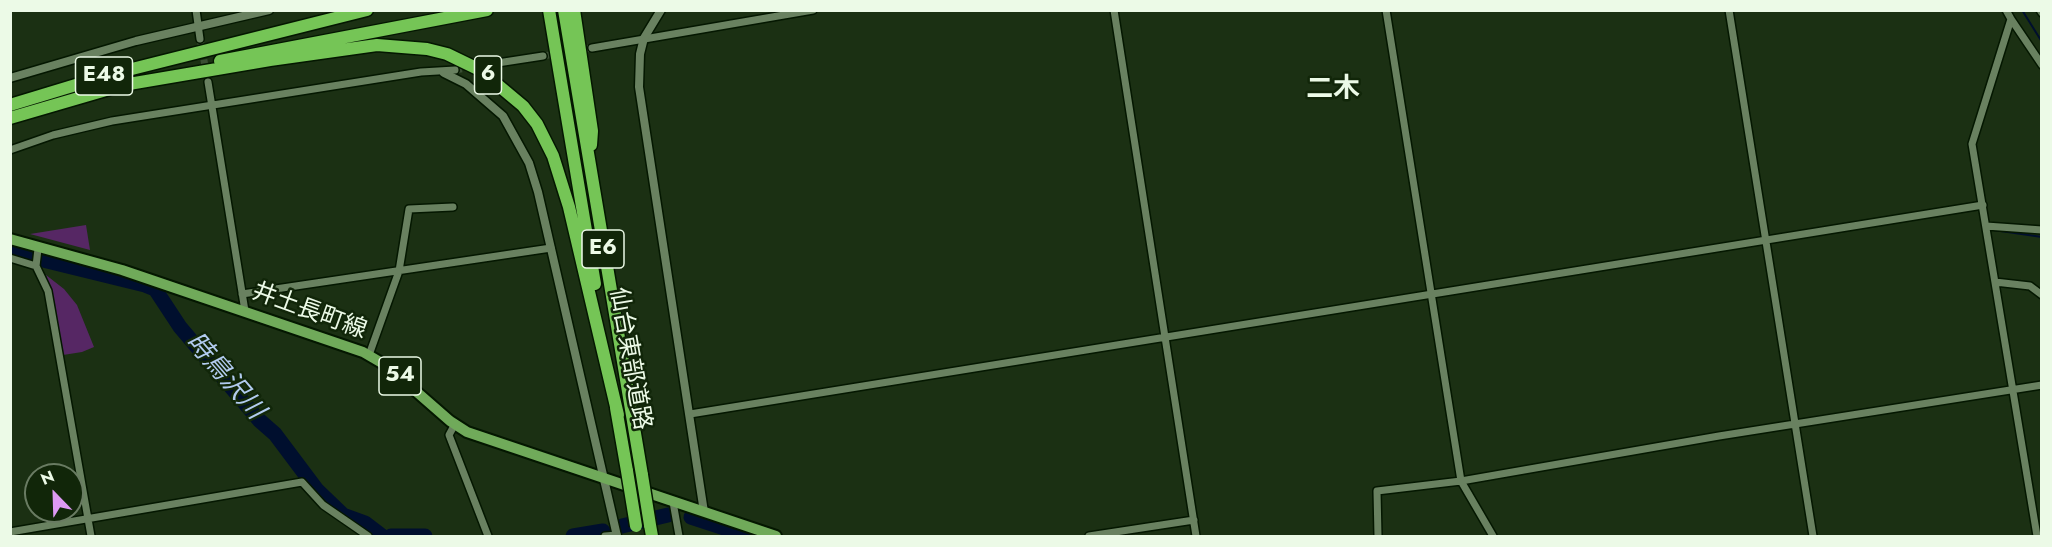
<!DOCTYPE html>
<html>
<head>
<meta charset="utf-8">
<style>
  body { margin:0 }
  #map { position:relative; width:2052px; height:547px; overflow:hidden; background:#1b3013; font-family:Jost,sans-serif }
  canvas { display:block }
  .frame { position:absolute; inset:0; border:12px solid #ecfae7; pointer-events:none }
  .north { position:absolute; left:24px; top:463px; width:60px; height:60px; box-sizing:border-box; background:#112609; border:2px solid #697b62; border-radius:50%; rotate:337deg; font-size:16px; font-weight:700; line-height:24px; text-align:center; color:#ecfae7 }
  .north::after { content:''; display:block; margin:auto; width:21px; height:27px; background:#dd99f3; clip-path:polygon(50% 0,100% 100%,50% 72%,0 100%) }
</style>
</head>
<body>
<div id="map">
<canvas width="2052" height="547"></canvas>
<div class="frame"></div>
<div class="north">N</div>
</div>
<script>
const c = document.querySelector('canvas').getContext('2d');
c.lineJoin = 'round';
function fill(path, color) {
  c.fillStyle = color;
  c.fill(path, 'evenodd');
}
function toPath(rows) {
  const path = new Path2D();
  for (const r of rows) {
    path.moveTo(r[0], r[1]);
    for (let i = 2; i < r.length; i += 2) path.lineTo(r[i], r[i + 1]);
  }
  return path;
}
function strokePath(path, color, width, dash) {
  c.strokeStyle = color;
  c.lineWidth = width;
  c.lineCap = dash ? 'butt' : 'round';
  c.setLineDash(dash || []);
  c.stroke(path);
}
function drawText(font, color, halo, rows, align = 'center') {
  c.font = font + ' Jost,"Noto Sans JP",sans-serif';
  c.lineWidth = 5;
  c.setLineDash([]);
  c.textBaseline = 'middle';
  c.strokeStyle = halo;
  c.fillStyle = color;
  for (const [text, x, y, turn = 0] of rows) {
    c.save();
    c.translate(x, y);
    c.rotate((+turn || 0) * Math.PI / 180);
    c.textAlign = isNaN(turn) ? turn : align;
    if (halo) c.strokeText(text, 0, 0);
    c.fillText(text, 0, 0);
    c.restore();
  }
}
const green = toPath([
  [86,225,90,250,30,234],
  [46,275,64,289,77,305,94,347,82,352,63,355]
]);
const stream = toPath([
  [2022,10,2042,42],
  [1994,230,2042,237]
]);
const river = toPath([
  [10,250,29,257],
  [43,260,145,285,155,289,180,327,259,420,275,434,317,490,343,515,365,523,382,536],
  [691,517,749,536],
  [622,526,668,515],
  [391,536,425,536],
  [573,536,603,531]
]);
const minorTunnel = toPath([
  [200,39,208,82],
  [543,56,592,48],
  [455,70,491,64]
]);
const minor = toPath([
  [196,10,200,39],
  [1114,10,1196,536],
  [1386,10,1461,481,1493,536],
  [1729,10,1813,536],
  [2006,10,2011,19,1972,144,2037,536],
  [2040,10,2042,13],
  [2011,19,2042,65],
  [592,48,813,10],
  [491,64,543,56],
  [208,82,245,311],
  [10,150,53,135,112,121,421,72,455,70],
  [1986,226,2042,230],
  [38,249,36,266,48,291,91,536],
  [10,258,36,266],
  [1995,282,2030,286,2042,295],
  [242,294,551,248],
  [369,355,399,271,409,209,453,207],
  [690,414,1983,205],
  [455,424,449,435,488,536],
  [673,502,679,536],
  [10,532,302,482,323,505,368,536],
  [605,536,617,535],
  [1089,536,1194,520],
  [1378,536,1377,491,1461,481,1719,436,2042,385]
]);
const tertiary = toPath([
  [661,10,644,38,640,54,639,87,704,512],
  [444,73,466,84,503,116,529,163,538,192,617,536],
  [10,78,136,41,269,10]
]);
const primary = toPath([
  [10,239,122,270,363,352,387,366,450,421,467,432,776,536]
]);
const motorway = toPath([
  [549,10,595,284],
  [564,10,642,475],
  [574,10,592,131,591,145],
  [220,61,487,10],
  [123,85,270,60,377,45,427,49,447,54,480,70,523,106,537,124,553,156,569,207,618,415],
  [10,105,112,74,367,10],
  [10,118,130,83],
  [616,408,627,471],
  [650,525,652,536]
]);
const motorwayBridge = toPath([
  [627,471,636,526],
  [642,475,650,525]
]);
const shields = [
  [488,75,27],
  [104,76,57],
  [603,249,42],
  [400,376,42]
];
const shieldNames = [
  ["6",488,75],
  ["E48",104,76],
  ["E6",603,249],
  ["54",400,376]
];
const streetNames = [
  ["井土長町線",309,312,20],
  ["仙台東部道路",629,359,80]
];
const waterNames = [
  ["時鳥沢川",224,377,49]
];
const quarterNames = [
  ["二木",1333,90]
];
fill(green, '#562764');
strokePath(stream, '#000f2e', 2);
strokePath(river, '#000f2e', 15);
strokePath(minorTunnel, '#3a4e33', 7, [7, 3.5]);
strokePath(minor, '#041700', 10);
strokePath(tertiary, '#041700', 11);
strokePath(primary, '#041700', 14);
strokePath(motorway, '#041700', 15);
strokePath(minor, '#698160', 7);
strokePath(tertiary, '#698160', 8);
strokePath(primary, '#70aa5a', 10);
strokePath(motorway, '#75c556', 12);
strokePath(motorwayBridge, '#041700', 15, []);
strokePath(motorwayBridge, '#75c556', 12);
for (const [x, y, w] of shields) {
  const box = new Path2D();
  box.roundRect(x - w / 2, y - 19, w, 38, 4.5);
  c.fillStyle = '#112609';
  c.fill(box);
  strokePath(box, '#ecfae7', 1.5);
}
drawText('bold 22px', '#ecfae7', null, shieldNames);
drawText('24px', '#ecfae7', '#112609', streetNames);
drawText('italic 26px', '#b2cbef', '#112609', waterNames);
drawText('bold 27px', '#ecfae7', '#112609', quarterNames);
</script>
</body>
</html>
